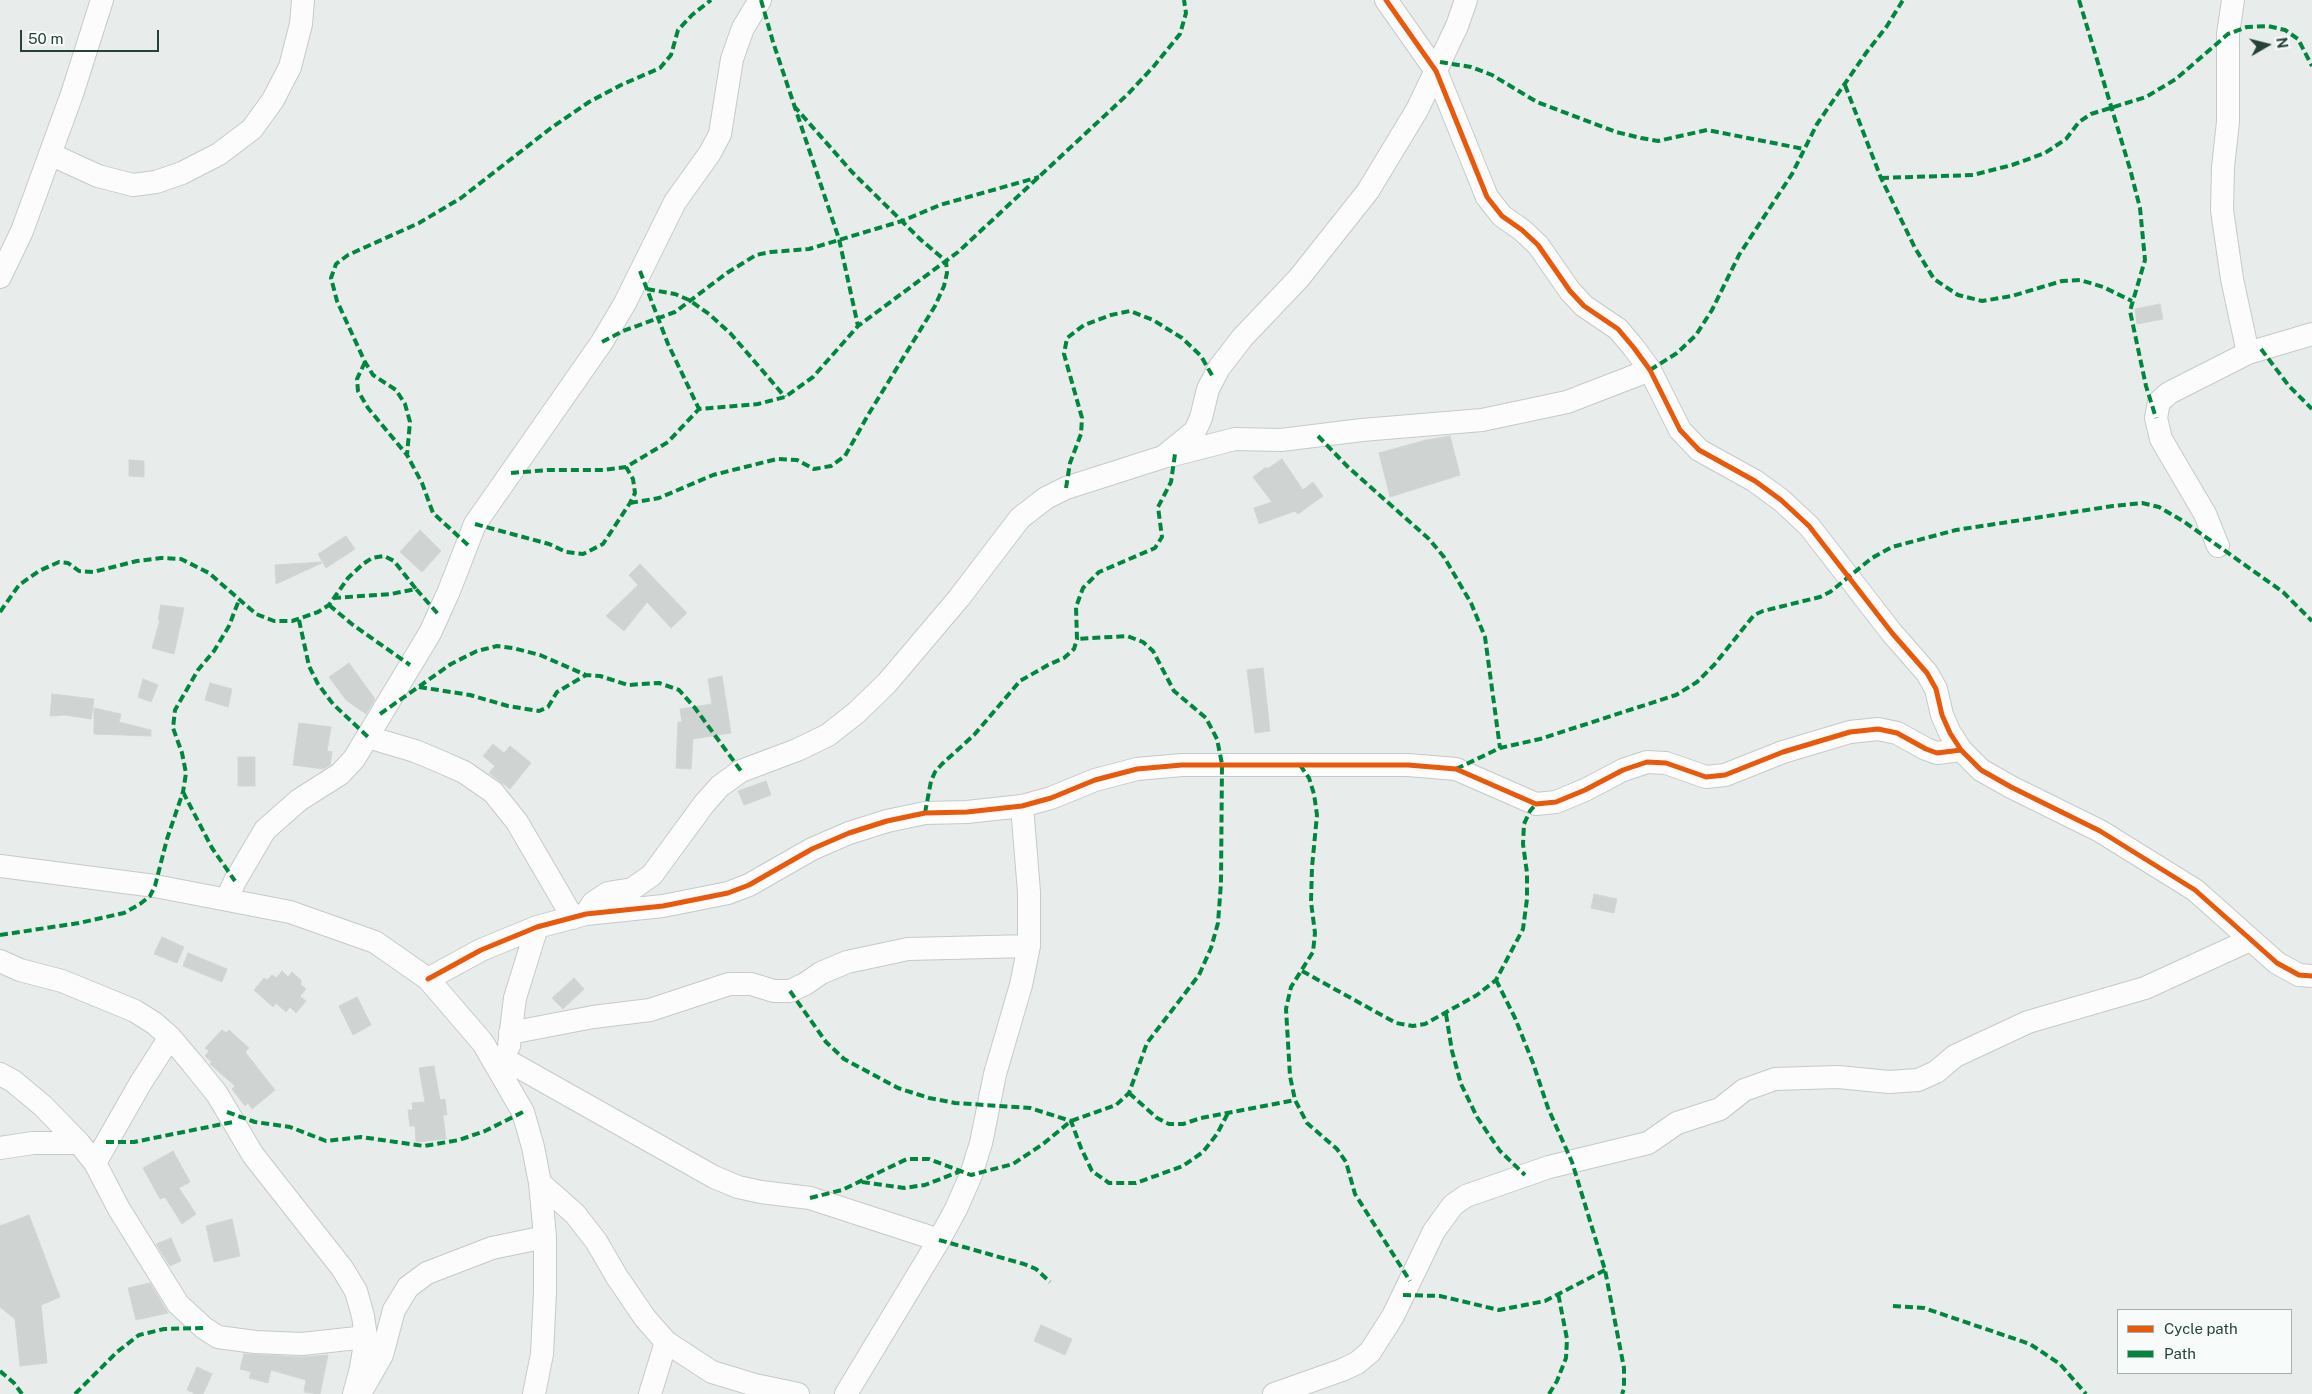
<!DOCTYPE html>
<html>
<head>
<meta charset="utf-8">
<style>
  body { margin:0 }
  #map { position:relative; width:2312px; height:1394px; overflow:hidden; background:#e8edeb; font-family:"Public Sans",sans-serif }
  canvas { display:block }
  .legend { position:absolute; left:2117px; top:1309px; width:175px; height:65px; box-sizing:border-box; background:#f7fbf9; border:1px solid #a3b1ad; margin:0; padding:6px 9px; list-style:none; font-size:15px; color:#24423a }
  .legend li { display:flex; align-items:center; gap:10px; height:25px }
  .legend b { width:25px; border:1px solid #a3b1ad }
  .north { position:absolute; left:2242px; top:20px; width:50px; height:50px; -webkit-text-stroke:4px #f7fbf9; paint-order:stroke; rotate:82deg; font-size:14px; font-weight:700; line-height:20px; text-align:center; color:#24423a }
  .north::after { content:''; display:block; margin:auto; width:18px; height:22px; background:#24423a; clip-path:polygon(50% 0,100% 100%,50% 72%,0 100%) }
  .scale { position:absolute; left:20px; top:30px; width:139px; height:22px; box-sizing:border-box; border:2px solid #24423a; border-top:0; padding-left:6px; font-size:15px; line-height:18px; white-space:nowrap; color:#24423a; -webkit-text-stroke:4px #f7fbf9; paint-order:stroke }
</style>
</head>
<body>
<div id="map">
<canvas width="2312" height="1394"></canvas>
<ul class="legend">
<li><b style="height:6px;background:#e8590c"></b>Cycle path</li>
<li><b style="height:6px;background:#00873e"></b>Path</li>
</ul>
<div class="north">N</div>
<div class="scale">50 m</div>
</div>
<script>
const c = document.querySelector('canvas').getContext('2d');
c.lineJoin = 'round';
function fill(path, color) {
  c.fillStyle = color;
  c.fill(path, 'evenodd');
}
function toPath(rows) {
  const path = new Path2D();
  for (const r of rows) {
    path.moveTo(r[0], r[1]);
    for (let i = 2; i < r.length; i += 2) path.lineTo(r[i], r[i + 1]);
  }
  return path;
}
function strokePath(path, color, width, dash) {
  c.strokeStyle = color;
  c.lineWidth = width;
  c.lineCap = dash ? 'butt' : 'round';
  c.setLineDash(dash || []);
  c.stroke(path);
}
const building = toPath([
  [2160,304,2163,319,2137,324,2135,309,2160,304],
  [1450,436,1460,475,1390,497,1379,453,1426,440,1450,436],
  [1282,459,1303,490,1313,482,1323,496,1298,514,1295,511,1259,524,1254,508,1272,502,1253,477,1266,467,1267,469,1282,459],
  [129,460,144,461,144,477,129,476,129,460],
  [420,530,441,551,422,572,400,552,420,530],
  [346,536,355,549,326,568,318,554,346,536],
  [321,562,322,563,276,584,275,565,321,562],
  [640,564,687,613,671,628,647,602,624,631,606,616,638,585,629,575,640,564],
  [161,605,184,608,174,654,152,648,160,620,158,620,161,605],
  [349,663,375,699,366,714,346,700,329,677,349,663],
  [1263,668,1270,731,1255,733,1247,670,1263,668],
  [722,676,731,733,693,739,691,769,676,768,678,722,682,722,680,709,712,704,708,679,722,676],
  [143,679,158,685,151,702,138,697,143,679],
  [210,683,232,689,228,707,205,700,210,683],
  [52,694,94,699,91,719,65,715,50,716,52,694],
  [94,708,121,714,119,722,151,730,151,736,94,734,94,708],
  [299,723,331,727,327,751,332,752,330,765,323,769,293,765,299,723],
  [493,744,504,753,510,746,531,763,510,789,489,773,495,766,483,756,493,744],
  [238,757,255,757,255,786,238,786,238,757],
  [766,781,771,795,744,805,738,791,766,781],
  [1594,894,1617,899,1614,913,1591,908,1594,894],
  [162,937,184,947,177,963,154,954,162,937],
  [188,953,227,969,222,982,183,966,188,953],
  [282,971,288,977,292,972,302,981,300,984,306,989,300,996,306,1001,296,1013,290,1007,286,1012,276,1003,273,1007,254,990,264,978,267,980,272,975,276,978,282,971],
  [574,978,584,989,563,1009,552,998,574,978],
  [357,997,371,1025,353,1035,339,1006,357,997],
  [222,1030,226,1033,229,1030,249,1048,245,1052,275,1090,252,1109,248,1103,245,1106,232,1089,235,1086,210,1064,212,1062,205,1056,209,1051,205,1048,222,1030],
  [434,1066,440,1100,445,1099,447,1115,443,1115,446,1139,416,1142,415,1126,410,1126,408,1110,413,1110,412,1103,425,1102,419,1068,434,1066],
  [173,1151,190,1182,179,1188,196,1214,182,1224,165,1197,160,1199,143,1168,173,1151],
  [29,1215,60,1297,41,1305,47,1363,20,1366,15,1319,0,1307,0,1226,29,1215],
  [232,1219,240,1256,214,1262,206,1226,232,1219],
  [171,1238,181,1261,170,1266,156,1244,171,1238],
  [150,1283,168,1313,136,1320,128,1288,150,1283],
  [1041,1325,1072,1339,1065,1355,1034,1341,1041,1325],
  [244,1354,301,1357,328,1355,320,1394,304,1392,306,1380,271,1370,268,1383,249,1378,251,1372,240,1369,244,1354],
  [197,1367,212,1374,203,1394,196,1394,187,1390,197,1367]
]);
const minor = toPath([
  [1386,0,1436,71,1487,197,1502,216,1522,230,1538,245,1570,291,1584,306,1618,329,1634,348,1650,370,1680,430,1699,450,1755,481,1781,500,1809,526,1892,633,1927,673,1936,689,1942,715,1950,733,1961,750,1981,770,2011,787,2100,831,2195,890,2277,963,2299,975,2312,976],
  [2233,0,2228,34,2228,122,2223,167,2222,210,2232,279,2248,353],
  [50,154,98,176,133,185,156,182,182,173,219,154,252,129,273,100,290,67,301,24,303,0],
  [0,277,22,231,72,94,102,0],
  [1169,456,1235,439,1281,440,1362,430,1482,420,1567,402,1650,370],
  [2218,546,2205,514,2161,439,2156,418,2159,402,2169,393,2248,353,2312,334],
  [368,737,415,751,439,761,464,772,493,792,517,822,573,918],
  [0,866,155,886,290,912,375,942,428,979,483,1043,523,1112,533,1147,540,1183,545,1237,545,1292,542,1354,534,1394],
  [227,898,235,881,265,830,299,800,340,774,354,759,430,633,449,591,475,524,602,342,625,303,675,202,710,153,720,134,732,59,743,28,760,0],
  [586,914,593,903,608,893,632,889,652,875,704,804,720,786,741,771,797,750,828,735,856,713,887,683,959,598,1020,518,1046,498,1066,488,1163,457,1195,431,1201,418,1208,389,1219,368,1242,338,1299,278,1368,191,1417,110,1457,26,1466,0],
  [0,961,20,970,62,981,135,1011,154,1023,170,1037,192,1063,217,1094,253,1155,342,1268,356,1291,363,1316,366,1337,361,1368,354,1394],
  [428,979,481,950,537,927,586,914,663,906,728,893,749,885,812,849,849,833,887,821,925,813,967,812,1022,806,1051,798,1095,780,1137,769,1182,765,1408,765,1456,769,1536,804,1556,802,1585,790,1623,770,1647,762,1666,763,1706,777,1725,775,1783,752,1850,732,1878,729,1897,733,1926,749,1937,753,1961,750],
  [510,1033,593,1017,650,1010,729,984,751,984,774,991,790,991,805,984,821,973,847,962,908,949,1029,946],
  [509,1046,515,998,537,927],
  [508,1061,714,1177,738,1187,761,1192,810,1198,939,1240],
  [0,1074,13,1081,43,1106,79,1143,95,1163,119,1209,178,1304,204,1328,218,1337,255,1342,302,1344,366,1337],
  [0,1148,33,1143,79,1143],
  [95,1163,140,1084,170,1037],
  [540,1183,575,1214,596,1241,617,1277,645,1318,666,1342,712,1372,755,1385,798,1394],
  [363,1388,382,1355,394,1310,408,1287,427,1273,492,1248,545,1237],
  [650,1394,666,1342],
  [846,1394,939,1240,956,1209,971,1175,981,1143,995,1074,1021,985,1029,946,1029,892,1022,806],
  [1274,1394,1342,1370,1357,1363,1370,1352,1393,1316,1434,1231,1453,1205,1466,1196,1549,1167,1648,1143,1677,1123,1720,1109,1744,1090,1775,1079,1838,1077,1889,1082,1918,1080,1936,1072,1955,1056,2028,1022,2145,988,2250,940]
]);
const quiet = toPath([
  [761,0,773,42,839,239,858,326],
  [2079,0,2130,169,2140,208,2145,260,2130,311,2146,386,2156,418],
  [1440,62,1471,67,1492,75,1537,102,1616,132,1641,138,1658,141,1707,130,1804,149],
  [1845,85,1881,178,1915,248,1934,279,1958,295,1982,301,2012,296,2062,281,2080,280,2103,287,2132,301],
  [1881,178,1973,175,2012,165,2045,153,2066,139,2079,122,2091,114,2146,97,2176,79,2228,34,2247,27,2268,26,2285,30,2298,39,2312,66],
  [640,271,668,344,699,409],
  [647,289,675,294,689,300,709,314,731,334,785,397],
  [602,342,623,331,675,312,727,273,756,255,771,252,809,249,902,221,940,205,1039,177],
  [2261,349,2289,386,2312,409],
  [365,362,357,379,358,391,368,408,407,455],
  [1650,370,1677,353,1696,335,1712,310,1739,255,1792,174,1817,124,1866,53,1887,26,1903,0],
  [1318,436,1348,467,1429,539,1444,557,1471,603,1485,637,1500,748],
  [511,473,548,470,603,470,626,467,668,442,699,409,758,404,785,397,813,377,858,326,958,252,1128,94,1154,66,1180,34,1186,13,1184,0],
  [1066,488,1070,463,1081,434,1082,418,1064,354,1067,338,1084,325,1111,315,1130,311,1153,320,1182,338,1201,356,1213,377],
  [630,503,659,498,713,475,777,459,797,460,814,469,831,466,845,456,868,415,935,306,944,286,947,273,946,261,921,240,852,172,794,106],
  [475,524,549,544,566,552,583,554,603,544,630,503,635,493,633,479,626,467],
  [468,545,433,513,422,483,407,455,410,422,405,404,396,390,373,375,365,362,337,301,331,278,336,264,348,255,419,223,461,198,551,128,589,102,621,85,660,68,671,55,678,30,692,15,711,0],
  [333,598,391,594,416,589,438,614],
  [329,605,353,625,410,665],
  [0,612,19,585,39,571,59,562,68,563,79,571,93,572,137,561,161,558,181,559,209,573,256,614,274,621,292,621,318,612,329,605,348,578,363,564,372,558,384,556,394,561,416,589],
  [299,620,309,666,318,684,333,704,368,737],
  [419,687,470,695,508,706,539,711,548,707,557,692,586,675],
  [380,714,451,664,477,651,497,646,513,648,540,655,586,675,600,676,628,685,659,683,679,690,695,708,741,771],
  [1300,765,1309,778,1314,794,1317,815,1312,867,1311,902,1315,933,1313,952,1291,987,1286,1009,1290,1076,1295,1100,1307,1123,1337,1149,1346,1162,1355,1194,1410,1281],
  [1456,769,1500,748,1540,739,1676,695,1697,682,1714,665,1754,615,1763,611,1820,597,1830,592,1872,558,1892,547,1956,530,2113,506,2142,503,2159,507,2183,521,2283,592,2312,621],
  [183,792,212,848,235,881],
  [925,813,931,781,935,772,942,764,974,735,1020,681,1048,665,1064,658,1074,649,1077,639,1076,607,1083,588,1099,572,1155,548,1162,537,1158,507,1171,482,1175,454],
  [0,935,79,923,124,913,140,904,150,896,155,886,167,839,183,792,186,773,182,753,173,728,175,710,198,670,214,651,229,626,239,600],
  [1302,971,1396,1023,1413,1026,1425,1024,1477,995,1496,980,1523,929,1527,899,1527,873,1523,844,1524,824,1530,811,1536,804],
  [1496,980,1515,1018,1533,1063,1548,1108,1572,1162,1605,1270,1624,1368,1624,1389,1622,1394],
  [790,991,826,1042,844,1059,898,1088,929,1098,955,1103,1030,1108,1071,1121,1081,1148,1092,1171,1109,1183,1136,1183,1183,1166,1203,1152,1217,1134,1228,1113],
  [1446,1014,1452,1051,1461,1084,1477,1117,1500,1151,1525,1175],
  [1129,1093,1157,1118,1169,1124,1183,1124,1201,1118,1295,1100],
  [227,1112,255,1122,290,1127,326,1141,361,1137,424,1146,459,1140,485,1131,523,1112],
  [106,1142,134,1142,233,1122],
  [862,1182,904,1188,925,1185,961,1171],
  [810,1198,842,1190,907,1159,929,1159,971,1175,1013,1164,1043,1144,1071,1121,1116,1105,1129,1093,1147,1043,1199,975,1211,948,1218,923,1221,883,1222,764,1217,739,1206,718,1174,691,1153,651,1143,642,1127,636,1077,639],
  [939,1240,1024,1264,1036,1269,1050,1282],
  [1403,1295,1440,1296,1499,1310,1545,1301,1605,1270],
  [1893,1306,1924,1308,2030,1344,2060,1364,2086,1394],
  [0,1371,14,1383,22,1394],
  [75,1394,117,1352,139,1335,164,1329,204,1328],
  [1549,1394,1557,1381,1566,1358,1567,1339,1558,1293]
]);
const cycleway = toPath([
  [1386,0,1436,71,1487,197,1502,216,1522,230,1538,245,1570,291,1584,306,1618,329,1634,348,1650,370,1680,430,1699,450,1755,481,1781,500,1809,526,1892,633,1927,673,1936,689,1942,715,1950,733,1961,750,1981,770,2011,787,2100,831,2195,890,2277,963,2299,975,2312,976],
  [428,979,481,950,537,927,586,914,663,906,728,893,749,885,812,849,849,833,887,821,925,813,967,812,1022,806,1051,798,1095,780,1137,769,1182,765,1408,765,1456,769,1536,804,1556,802,1585,790,1623,770,1647,762,1666,763,1706,777,1725,775,1783,752,1850,732,1878,729,1897,733,1926,749,1937,753,1961,750]
]);
fill(building, '#cfd4d2');
strokePath(building, '#d1d6d4', 1);
strokePath(minor, '#c5cac8', 24);
strokePath(minor, '#fcfcfc', 22);
strokePath(quiet, '#00873e', 4, [8, 4]);
strokePath(cycleway, '#e8590c', 5);
</script>
</body>
</html>
